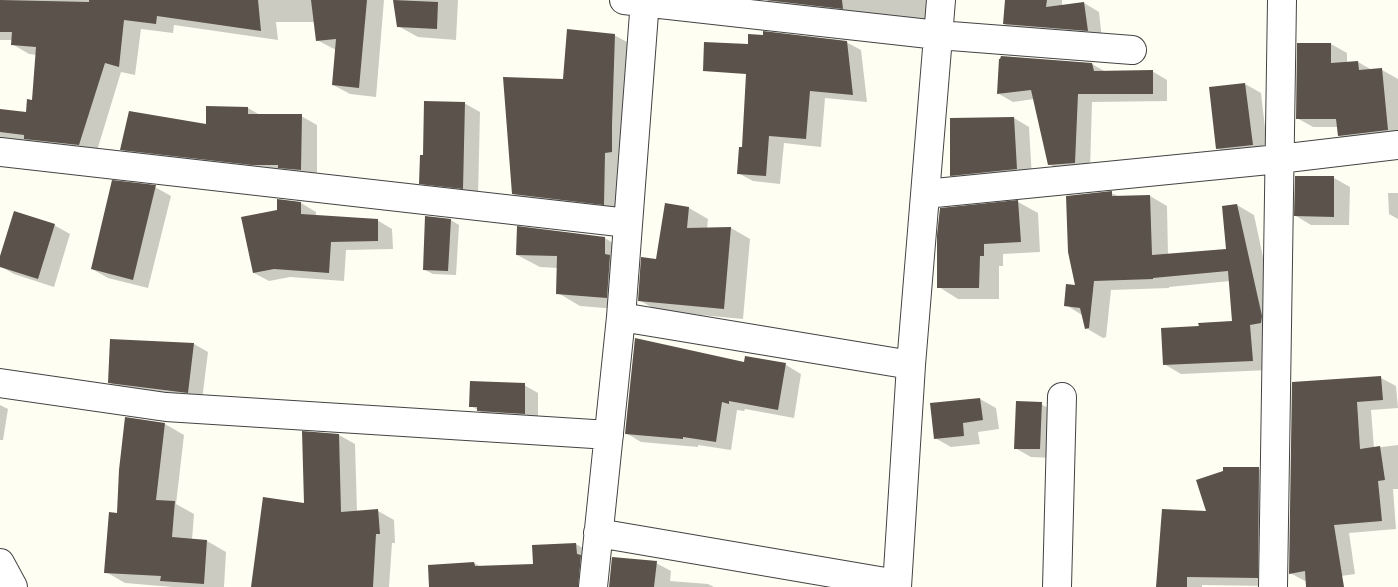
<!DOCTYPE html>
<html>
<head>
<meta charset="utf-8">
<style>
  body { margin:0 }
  canvas { display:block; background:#fffef3 }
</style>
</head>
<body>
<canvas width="1398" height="587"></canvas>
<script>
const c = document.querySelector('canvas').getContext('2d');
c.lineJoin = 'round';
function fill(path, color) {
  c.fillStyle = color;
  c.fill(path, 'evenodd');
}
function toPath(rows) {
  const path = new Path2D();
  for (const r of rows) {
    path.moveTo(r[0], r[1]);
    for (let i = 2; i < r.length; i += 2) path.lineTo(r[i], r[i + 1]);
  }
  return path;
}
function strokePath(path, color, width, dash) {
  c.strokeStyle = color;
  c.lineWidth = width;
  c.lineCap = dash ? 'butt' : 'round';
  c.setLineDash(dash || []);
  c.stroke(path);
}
const shadow = toPath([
  [0,0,384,0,376,97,350,94,333,85,336,50,317,40,315,22,276,22,278,40,174,25,173,33,141,29,135,75,121,72,96,154,0,139,0,111,27,113,33,101,37,55,29,54,12,44,13,40,0,40],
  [394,0,458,0,456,40,418,37,398,26],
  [767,0,935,0,936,21,786,11],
  [1006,0,1062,0,1062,6,1084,3,1099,12,1102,39,1019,32,1004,24],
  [614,35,629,43,619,212,528,202,513,193,564,81],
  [846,42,861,50,867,102,825,98,821,147,784,143,780,184,753,181,738,173,743,148],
  [1331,44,1347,53,1347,63,1358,62,1372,70,1382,70,1398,79,1398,140,1355,145,1339,136,1338,127,1313,127,1297,118],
  [1092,64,1106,72,1152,71,1167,80,1167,101,1092,102,1090,171,1064,173,1049,164,1034,99,1013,102,999,94],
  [1245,84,1261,93,1268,154,1233,157,1217,148],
  [464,103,480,112,478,197,436,192,420,183],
  [248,108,260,115,301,116,317,125,317,179,137,158,121,149,207,126],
  [1014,118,1029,127,1032,178,967,184,951,175],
  [1334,178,1350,187,1349,225,1311,225,1296,216],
  [155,187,171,196,148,288,108,278,92,269],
  [1111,193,1120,197,1150,196,1167,206,1168,255,1227,250,1237,205,1254,215,1278,327,1269,370,1181,374,1164,364,1200,328,1233,322,1230,281,1169,287,1169,288,1111,290,1106,337,1103,338,1086,328,1082,315,1066,305,1077,286],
  [1388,193,1398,193,1398,219,1389,214],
  [1018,202,1038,213,1040,252,1003,254,1003,266,999,266,999,299,958,299,939,287,941,209],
  [301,203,316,212,316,216,377,220,392,229,393,249,346,250,344,281,290,277,269,281,254,273,278,211],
  [666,204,689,208,708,219,707,229,731,228,750,239,743,319,658,311,639,300,657,260],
  [451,220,459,225,456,275,433,274,425,270],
  [54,225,70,234,54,287,14,274,0,266,0,260],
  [603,237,627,251,629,310,580,306,558,293,558,268,540,267,517,255],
  [194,344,208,352,202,400,123,390,109,382],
  [746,357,786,365,801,374,794,418,745,409,744,411,737,410,731,450,698,445,698,447,641,442,626,433,745,364],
  [1381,378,1396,386,1398,408,1371,410,1374,448,1398,445,1398,489,1393,489,1396,529,1349,533,1355,574,1305,581,1290,573,1293,383],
  [524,385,538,393,538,421,492,418,471,406],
  [980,399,996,408,999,429,978,432,980,444,951,447,935,438],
  [1041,404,1057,413,1055,458,1031,457,1015,448],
  [0,405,8,409,3,440,0,440],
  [165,424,184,435,176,504,194,514,192,540,207,541,226,552,224,587,173,587,125,583,106,572,118,514],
  [339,435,355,444,357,512,378,511,394,520,395,543,392,543,389,587,252,587,305,505],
  [1259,469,1273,477,1272,586,1202,585,1202,587,1157,587,1208,513],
  [576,544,591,553,593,587,430,587,474,563,481,567,535,565],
  [656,563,671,571,670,581,708,584,714,587,610,587]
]);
const building = toPath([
  [0,0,89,2,89,0,258,0,261,31,157,16,156,24,124,20,119,67,105,63,79,145,24,139,24,135,0,132,0,109,26,112,27,99,32,100,36,47,11,45,12,32,0,32],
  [311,0,367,0,359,88,332,85,336,39,316,41],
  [393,0,438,2,437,29,397,27],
  [765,0,842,0,843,9],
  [1005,0,1047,0,1046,7,1084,2,1088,31,1003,24],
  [567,29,615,34,612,125,612,152,605,153,604,205,512,194,503,77,563,79],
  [763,31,847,41,853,95,810,91,806,139,769,136,766,176,737,174,739,147,742,147,746,74,703,71,704,42,748,44,748,34,763,35],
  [1297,43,1331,43,1331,63,1358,61,1359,70,1382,68,1388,130,1338,136,1336,119,1296,119],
  [1001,56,1092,63,1094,71,1153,70,1153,94,1078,94,1075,163,1048,165,1031,90,997,94,999,59,1000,59],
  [1245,83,1253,145,1216,149,1209,87],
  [424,101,465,102,463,189,419,184,420,155,423,155],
  [206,106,248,107,248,114,302,114,301,170,278,168,278,165,252,165,120,150,129,111,206,124],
  [1014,117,1017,169,950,176,950,118],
  [1295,176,1334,176,1334,217,1294,216],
  [112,180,156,185,133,280,91,269],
  [1112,191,1112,196,1150,195,1152,255,1226,249,1222,206,1237,204,1262,316,1261,323,1250,325,1253,361,1163,365,1161,328,1199,326,1198,323,1232,321,1228,271,1153,278,1153,279,1094,281,1089,328,1085,329,1080,308,1064,306,1066,284,1075,285,1068,252,1066,196],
  [277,199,301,202,301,214,378,219,378,241,331,242,329,273,274,269,253,273,241,217,277,210],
  [1018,200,1021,242,984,244,984,256,980,256,979,288,937,288,937,235,940,208],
  [665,203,689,207,687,228,731,227,724,309,638,301,641,257,656,259],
  [14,211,55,224,38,279,0,267,0,256],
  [425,216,451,219,448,271,423,270],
  [517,226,605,237,605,254,610,255,607,298,556,294,557,256,516,255],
  [635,338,744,362,745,356,786,363,778,410,729,401,729,404,722,402,716,442,683,437,683,439,625,434],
  [110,339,194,343,188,393,108,383],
  [1381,376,1383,400,1357,402,1360,449,1380,446,1385,480,1378,481,1382,521,1334,525,1344,587,1306,587,1305,571,1289,574,1292,382],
  [470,381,525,383,525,414,477,411,477,407,469,407],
  [980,398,983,420,963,423,964,436,934,439,930,403],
  [1016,401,1042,402,1040,449,1014,449],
  [125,417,165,423,156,500,175,501,172,537,207,540,204,584,160,581,161,576,104,573,109,512,117,513,119,470],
  [302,431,339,434,341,512,378,509,380,534,376,534,373,587,251,587,263,497,304,503],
  [1223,467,1259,467,1258,578,1187,577,1187,587,1156,587,1162,509,1206,511,1196,480,1223,471],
  [576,543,577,554,581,555,578,587,429,587,428,565,474,562,475,566,533,564,532,545],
  [612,557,657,561,654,587,609,587]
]);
const minor = toPath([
  [624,0,938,35,1132,50],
  [0,152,628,223],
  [925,194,1279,159,1398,145],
  [621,317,911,365],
  [0,383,166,407,609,435],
  [598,533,897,584],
  [0,563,13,587],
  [593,587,621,317,645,0],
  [897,587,911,365,941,0],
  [1057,587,1062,397],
  [1273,587,1282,0]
]);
fill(shadow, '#0003');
fill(building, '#5a524b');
strokePath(minor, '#434343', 30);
strokePath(minor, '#fff', 28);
</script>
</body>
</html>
